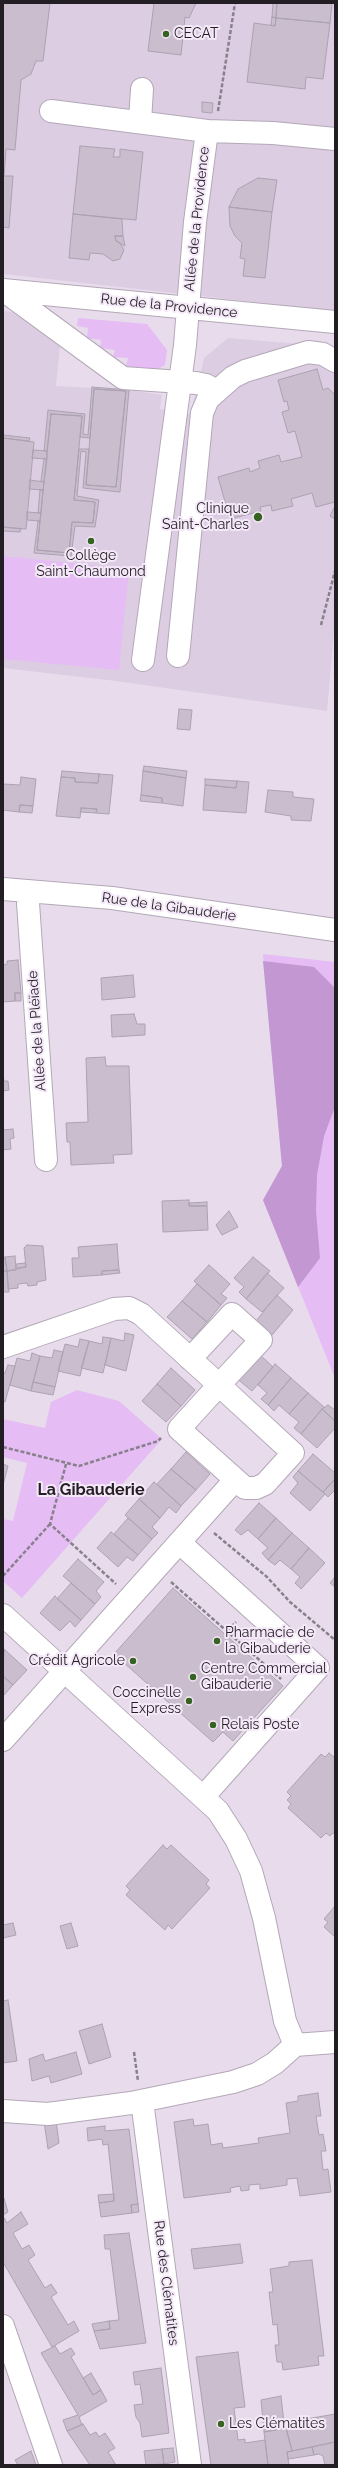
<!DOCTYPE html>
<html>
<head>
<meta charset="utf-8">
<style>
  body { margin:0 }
  #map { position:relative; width:338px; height:2468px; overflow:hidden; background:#e8dcec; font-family:Raleway,sans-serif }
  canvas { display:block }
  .frame { position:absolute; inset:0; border:4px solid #221e23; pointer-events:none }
</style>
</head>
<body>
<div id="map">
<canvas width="338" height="2468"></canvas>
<div class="frame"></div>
</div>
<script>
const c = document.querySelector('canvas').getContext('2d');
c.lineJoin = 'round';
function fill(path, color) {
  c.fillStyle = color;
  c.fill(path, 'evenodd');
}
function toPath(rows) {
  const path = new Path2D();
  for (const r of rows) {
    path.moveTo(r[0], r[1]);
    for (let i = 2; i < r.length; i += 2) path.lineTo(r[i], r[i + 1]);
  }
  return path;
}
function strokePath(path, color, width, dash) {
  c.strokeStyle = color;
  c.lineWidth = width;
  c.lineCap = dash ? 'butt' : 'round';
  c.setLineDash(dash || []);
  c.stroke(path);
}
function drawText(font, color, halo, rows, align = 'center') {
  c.font = font + ' Raleway,sans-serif';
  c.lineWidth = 4;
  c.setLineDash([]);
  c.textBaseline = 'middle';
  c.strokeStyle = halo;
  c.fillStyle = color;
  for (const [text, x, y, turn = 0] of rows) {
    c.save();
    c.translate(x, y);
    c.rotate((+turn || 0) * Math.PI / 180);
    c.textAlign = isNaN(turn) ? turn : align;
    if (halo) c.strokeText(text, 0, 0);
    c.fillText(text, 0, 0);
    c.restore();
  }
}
const built = toPath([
  [3,3,335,3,335,311,3,274],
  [3,311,13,312,60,346,56,386,129,390,162,395,160,409,176,412,191,414,204,358,228,338,335,347,335,620,327,711,116,681,3,668]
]);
const green = toPath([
  [78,318,147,324,167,350,165,365,147,375,112,364,126,366,128,358,113,357,115,350,100,348,101,340,87,338,88,328,77,326],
  [3,556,129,569,119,670,3,659],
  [263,954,335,962,335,1378,263,1200,282,1166],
  [77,1390,119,1401,162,1439,22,1598,3,1581,3,1519,13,1521,27,1463,3,1457,3,1419,45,1428,51,1402]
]);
const forest = toPath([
  [263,961,314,967,335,988,335,1107,324,1136,317,1175,316,1211,320,1258,298,1287,263,1200,282,1166]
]);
const building = toPath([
  [3,3,50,3,43,61,36,61,31,74,21,80,15,150,6,149,4,176,13,176,9,228,3,227,3,3],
  [154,3,196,3,189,18,185,17,181,55,148,51,154,3],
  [273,3,277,3,276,18,272,17,273,3],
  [277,3,332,3,330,23,276,18,277,3],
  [272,17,276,18,275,26,271,25,272,17],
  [276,18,330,23,323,79,306,77,305,89,247,82,254,23,275,26,276,18],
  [202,102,213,103,212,113,202,112,202,102],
  [80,146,115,149,113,157,120,157,120,149,143,152,136,220,73,214,80,146],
  [258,178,277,180,272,212,229,207,238,189,258,178],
  [229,207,272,212,265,278,243,276,245,259,240,258,242,243,235,236,230,226,229,207],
  [73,214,122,219,123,236,115,236,116,241,120,243,124,250,120,259,113,261,103,254,90,253,89,260,69,258,73,214],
  [115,236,123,236,125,246,116,241,115,236],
  [317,369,323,390,328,388,335,395,335,502,316,507,312,493,291,499,293,506,272,511,271,505,260,507,261,511,230,519,218,477,249,468,250,472,260,468,258,461,279,455,281,462,302,457,295,431,288,433,282,412,289,410,287,401,284,402,278,380,317,369],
  [92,387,129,390,120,492,83,488,86,452,81,451,77,496,99,500,95,527,75,526,71,556,34,553,38,521,40,521,37,550,69,553,72,522,93,523,95,502,74,500,79,449,89,449,86,485,116,487,126,391,94,389,90,438,80,437,82,416,51,414,47,451,44,451,48,410,85,414,83,434,88,435,92,387],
  [94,389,126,391,116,487,86,485,94,389],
  [51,414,82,416,74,500,95,502,93,523,72,522,69,553,37,550,51,414],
  [3,435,30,438,29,441,3,438,3,435],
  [3,438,34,442,26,529,3,527,3,438],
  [33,450,47,451,47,459,32,458,33,450],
  [44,459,47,459,44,482,41,481,44,459],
  [30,480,44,482,43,490,29,489,30,480],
  [40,490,43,490,41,513,38,513,40,490],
  [335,506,335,519,330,516,335,506],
  [27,512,41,513,40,521,27,520,27,512],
  [3,527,21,529,20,532,3,531,3,527],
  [179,709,192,710,190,730,177,729,179,709],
  [144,766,187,771,186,778,143,771,144,766],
  [62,771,99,774,98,783,75,782,75,778,61,777,62,771],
  [143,771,186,778,183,806,162,803,162,798,141,795,143,771],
  [99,774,113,775,109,814,96,813,97,809,81,808,80,818,56,816,61,777,75,778,75,782,98,783,99,774],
  [21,777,36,779,33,806,20,805,19,812,3,810,3,784,20,785,21,777],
  [205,779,237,781,236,788,205,785,205,779],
  [237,781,249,782,246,813,203,810,205,785,236,788,237,781],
  [268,790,293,792,293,797,314,799,311,821,291,820,291,816,265,812,268,790],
  [141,795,162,798,162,803,140,801,141,795],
  [20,805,33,806,32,813,19,812,20,805],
  [81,808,97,809,96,813,81,812,81,808],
  [18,960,21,993,15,993,15,1001,3,1002,3,965,7,964,7,961,18,960],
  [133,975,135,997,102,1000,101,978,133,975],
  [15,993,21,993,21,1001,15,1001,15,993],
  [134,1014,137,1024,145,1024,145,1035,112,1037,111,1015,134,1014],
  [105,1057,106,1066,129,1066,132,1154,113,1155,114,1163,71,1165,70,1142,67,1142,66,1123,88,1122,86,1058,105,1057],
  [3,1075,4,1081,8,1081,9,1090,3,1091,3,1075],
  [13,1129,14,1138,10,1139,11,1149,3,1150,3,1130,13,1129],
  [189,1200,189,1206,207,1206,208,1230,163,1232,162,1201,189,1200],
  [207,1202,207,1206,189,1206,189,1203,207,1202],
  [229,1211,238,1227,222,1235,216,1225,229,1211],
  [117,1244,119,1270,102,1271,102,1275,73,1277,72,1258,79,1258,78,1247,117,1244],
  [27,1245,43,1246,46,1280,37,1282,37,1285,28,1286,27,1283,18,1284,18,1288,8,1289,7,1271,26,1267,24,1248,27,1245],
  [15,1256,16,1270,7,1271,5,1257,15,1256],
  [3,1257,5,1257,7,1271,3,1271,3,1257],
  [253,1257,270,1271,246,1299,239,1292,244,1287,234,1278,253,1257],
  [25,1263,26,1267,16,1268,16,1264,25,1263],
  [209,1265,230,1284,221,1294,227,1298,221,1305,194,1281,209,1265],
  [119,1270,120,1273,102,1275,102,1271,119,1270],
  [3,1271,7,1271,9,1292,3,1292,3,1271],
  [267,1273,284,1288,262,1312,246,1299,267,1273],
  [197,1284,221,1305,207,1322,182,1301,197,1284],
  [277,1295,293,1310,272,1335,256,1321,277,1295],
  [182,1301,207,1322,192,1339,167,1317,182,1301],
  [125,1333,134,1335,126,1371,105,1365,111,1338,124,1341,125,1333],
  [103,1337,111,1338,103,1373,81,1368,89,1341,102,1344,103,1337],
  [80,1339,89,1341,80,1376,58,1371,65,1344,78,1347,80,1339],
  [54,1350,63,1352,55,1387,33,1382,40,1356,52,1358,54,1350],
  [257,1352,273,1367,252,1391,235,1377,257,1352],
  [32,1353,40,1356,31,1391,10,1385,17,1358,30,1361,32,1353],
  [275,1364,291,1378,268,1405,261,1399,267,1393,258,1385,275,1364],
  [8,1365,15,1366,5,1402,3,1402,3,1373,5,1373,8,1365],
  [171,1368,195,1390,181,1406,157,1384,171,1368],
  [291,1378,308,1393,289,1414,279,1405,274,1411,268,1405,291,1378],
  [33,1382,55,1387,53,1395,31,1391,33,1382],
  [157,1384,181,1406,166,1422,142,1401,157,1384],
  [308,1393,324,1407,301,1434,294,1428,299,1422,289,1414,308,1393],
  [328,1405,335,1410,335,1421,322,1409,328,1405],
  [322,1409,335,1421,335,1428,317,1448,301,1434,322,1409],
  [186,1452,210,1474,196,1490,171,1469,186,1452],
  [313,1454,335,1473,335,1479,323,1492,298,1471,313,1454],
  [3,1464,8,1466,3,1485,3,1464],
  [171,1469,196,1490,181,1506,157,1484,171,1469],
  [298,1471,325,1494,310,1511,290,1493,298,1483,293,1477,298,1471],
  [335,1479,335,1490,328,1497,323,1492,335,1479],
  [154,1482,181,1506,176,1513,169,1507,160,1518,139,1499,154,1482],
  [139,1499,160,1518,152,1527,158,1533,152,1539,125,1515,139,1499],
  [259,1503,276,1518,258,1539,248,1530,241,1535,235,1530,259,1503],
  [128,1518,152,1539,138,1555,114,1534,128,1518],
  [276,1518,292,1533,268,1560,262,1553,268,1548,258,1539,276,1518],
  [111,1532,138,1555,133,1561,127,1557,118,1567,97,1548,111,1532],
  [292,1533,309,1548,291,1569,280,1560,275,1565,268,1560,292,1533],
  [309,1548,325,1563,301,1589,295,1583,300,1577,291,1569,309,1548],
  [78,1559,104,1582,96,1591,101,1597,95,1604,63,1576,78,1559],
  [335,1577,335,1587,330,1583,335,1577],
  [71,1583,95,1604,81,1620,57,1599,71,1583],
  [173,1588,283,1686,233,1741,223,1732,213,1742,114,1654,173,1588],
  [55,1596,81,1620,75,1627,70,1621,60,1631,40,1613,55,1596],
  [4,1649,27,1670,13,1685,3,1676,4,1649],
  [3,1676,13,1685,3,1696,3,1676],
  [329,1753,334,1757,335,1755,335,1834,333,1833,330,1836,326,1833,321,1838,288,1808,291,1804,287,1800,291,1796,287,1792,321,1754,325,1757,329,1753],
  [163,1845,167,1849,171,1845,209,1880,206,1884,210,1888,172,1929,168,1925,165,1930,126,1895,130,1890,126,1886,163,1845],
  [335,1906,335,1937,324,1927,328,1922,324,1919,335,1906],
  [13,1923,16,1935,3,1938,3,1925,13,1923],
  [71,1923,78,1946,67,1949,60,1926,71,1923],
  [8,2000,17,2061,3,2063,3,2001,8,2000],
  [102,2024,111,2057,89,2064,79,2031,102,2024],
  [76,2052,82,2074,51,2083,49,2076,32,2081,29,2059,43,2054,45,2061,76,2052],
  [318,2093,321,2116,316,2116,319,2135,323,2134,326,2151,321,2151,323,2170,328,2169,331,2192,300,2196,297,2178,287,2179,287,2185,260,2189,260,2184,249,2185,249,2190,241,2191,240,2186,230,2188,231,2192,184,2198,174,2122,193,2119,194,2126,208,2124,211,2145,222,2143,223,2148,259,2143,258,2138,290,2133,286,2103,298,2101,298,2096,318,2093],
  [44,2121,56,2121,59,2143,48,2149,44,2121],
  [105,2126,105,2131,129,2129,138,2204,131,2205,132,2213,101,2217,99,2203,114,2201,108,2144,103,2145,102,2139,88,2141,87,2128,105,2126],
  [114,2194,114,2201,99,2203,98,2195,114,2194],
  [3,2195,8,2212,3,2215,3,2195],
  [138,2204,139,2212,132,2213,131,2205,138,2204],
  [21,2212,28,2224,13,2233,22,2249,29,2245,35,2255,28,2260,45,2288,51,2284,57,2293,51,2297,68,2325,74,2321,79,2331,52,2347,3,2262,3,2216,7,2223,21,2212],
  [129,2233,146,2343,100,2349,94,2331,110,2329,109,2321,119,2320,110,2249,105,2249,104,2235,129,2233],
  [240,2244,243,2263,194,2269,191,2249,240,2244],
  [312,2260,324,2356,318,2356,319,2365,283,2370,282,2362,277,2362,275,2345,279,2345,277,2324,273,2325,269,2292,273,2292,270,2269,289,2266,289,2262,312,2260],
  [109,2321,110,2329,94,2331,92,2324,109,2321],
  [55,2346,60,2354,71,2348,75,2354,71,2357,93,2395,101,2390,107,2401,79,2417,82,2425,67,2431,63,2420,78,2415,41,2353,55,2346],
  [238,2352,245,2407,234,2408,238,2440,245,2439,245,2443,265,2440,268,2465,211,2465,196,2357,238,2352],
  [161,2368,169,2433,142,2437,140,2423,136,2417,134,2405,143,2404,140,2384,135,2385,133,2372,161,2368],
  [91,2373,101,2390,93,2395,83,2378,91,2373],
  [281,2396,284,2423,335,2414,335,2442,292,2451,286,2428,264,2432,261,2400,281,2396],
  [83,2424,90,2435,96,2432,99,2437,105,2433,115,2448,108,2452,116,2465,90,2465,67,2431,83,2424],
  [286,2428,292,2451,287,2452,289,2465,268,2465,264,2432,286,2428],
  [335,2442,335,2465,325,2465,323,2456,319,2454,314,2455,312,2447,335,2442],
  [312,2447,314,2455,288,2459,287,2452,312,2447],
  [173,2448,175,2462,164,2464,162,2449,173,2448],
  [162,2449,164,2464,146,2465,144,2451,162,2449],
  [31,2451,36,2465,18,2465,15,2460,31,2451]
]);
const minorTunnel = toPath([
  [3,174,4,174]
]);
const path = toPath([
  [218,111,235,3],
  [321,625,335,571],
  [3,1447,79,1466,158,1441,161,1438],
  [66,1464,50,1524,116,1584],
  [214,1533,267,1577,290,1602,335,1640],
  [3,1576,50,1524],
  [171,1582,281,1679],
  [227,1631,236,1622],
  [134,2052,138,2081]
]);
const minor = toPath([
  [51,111,207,131,273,133,335,139],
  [140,121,142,89],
  [3,290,335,322],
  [3,290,123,378,196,383,206,385,216,391],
  [178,656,202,413,208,399,233,377,245,371,308,352,323,354,335,361],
  [143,660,185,345,195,222,207,131],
  [3,889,112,898,335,930],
  [28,903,46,1160],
  [3,1347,114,1309,129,1308,141,1314,219,1385,293,1453,265,1484,256,1488,245,1488,179,1429,219,1385,261,1340,232,1314,190,1359],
  [180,1543,318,1668,204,1796],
  [3,1615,218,1811,236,1839,251,1871,264,1918,285,2021,295,2045],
  [3,1740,235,1480],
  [142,2101,190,2465],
  [3,2111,48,2114,131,2103,233,2082,257,2074,275,2063,295,2045,335,2042],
  [3,2326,51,2465]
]);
const markers = [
  [166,34,4,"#376322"],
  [258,517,5,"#376322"],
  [91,541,4,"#376322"],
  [217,1641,4,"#376322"],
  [133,1661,4,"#376322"],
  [193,1677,4,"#376322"],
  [189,1701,4,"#376322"],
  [213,1725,4,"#376322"],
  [221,2424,4,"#376322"]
];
const poiNames = [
  ["CECAT",174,34],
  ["Clinique",249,509,"right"],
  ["Saint-Charles",249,525,"right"],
  ["Collège",91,556,"center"],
  ["Saint-Chaumond",91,572,"center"],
  ["Pharmacie de",225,1633],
  ["la Gibauderie",225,1649],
  ["Crédit Agricole",125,1661,"right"],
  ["Centre Commercial",201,1669],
  ["Gibauderie",201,1685],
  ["Coccinelle",181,1693,"right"],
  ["Express",181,1709,"right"],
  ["Relais Poste",221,1725],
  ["Les Clématites",229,2424]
];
const streetNames = [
  ["Allée de la Providence",197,219,-84],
  ["Rue de la Providence",169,306,6],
  ["Rue de la Gibauderie",169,907,8],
  ["Allée de la Pléïade",37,1031,-94],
  ["Rue des Clématites",166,2283,83]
];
const quarterNames = [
  ["La Gibauderie",91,1490]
];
fill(built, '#ddcde3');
fill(green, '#e5bcf4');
fill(forest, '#c397d2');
fill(building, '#cabece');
strokePath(building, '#ada2b1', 1);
strokePath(minorTunnel, '#c0b6c4', 22, [22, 11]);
strokePath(minor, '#b3a8b7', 24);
strokePath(path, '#88808b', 2.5, [4, 2]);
strokePath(minor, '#fff', 22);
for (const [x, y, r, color] of markers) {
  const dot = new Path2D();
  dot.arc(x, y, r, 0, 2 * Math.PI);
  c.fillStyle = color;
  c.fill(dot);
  strokePath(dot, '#f5e9f9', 1.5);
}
drawText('14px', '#221e23', '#f5e9f9', poiNames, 'left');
drawText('14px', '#221e23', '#f5e9f9', streetNames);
drawText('bold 16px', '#221e23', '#f5e9f9', quarterNames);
</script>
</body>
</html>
